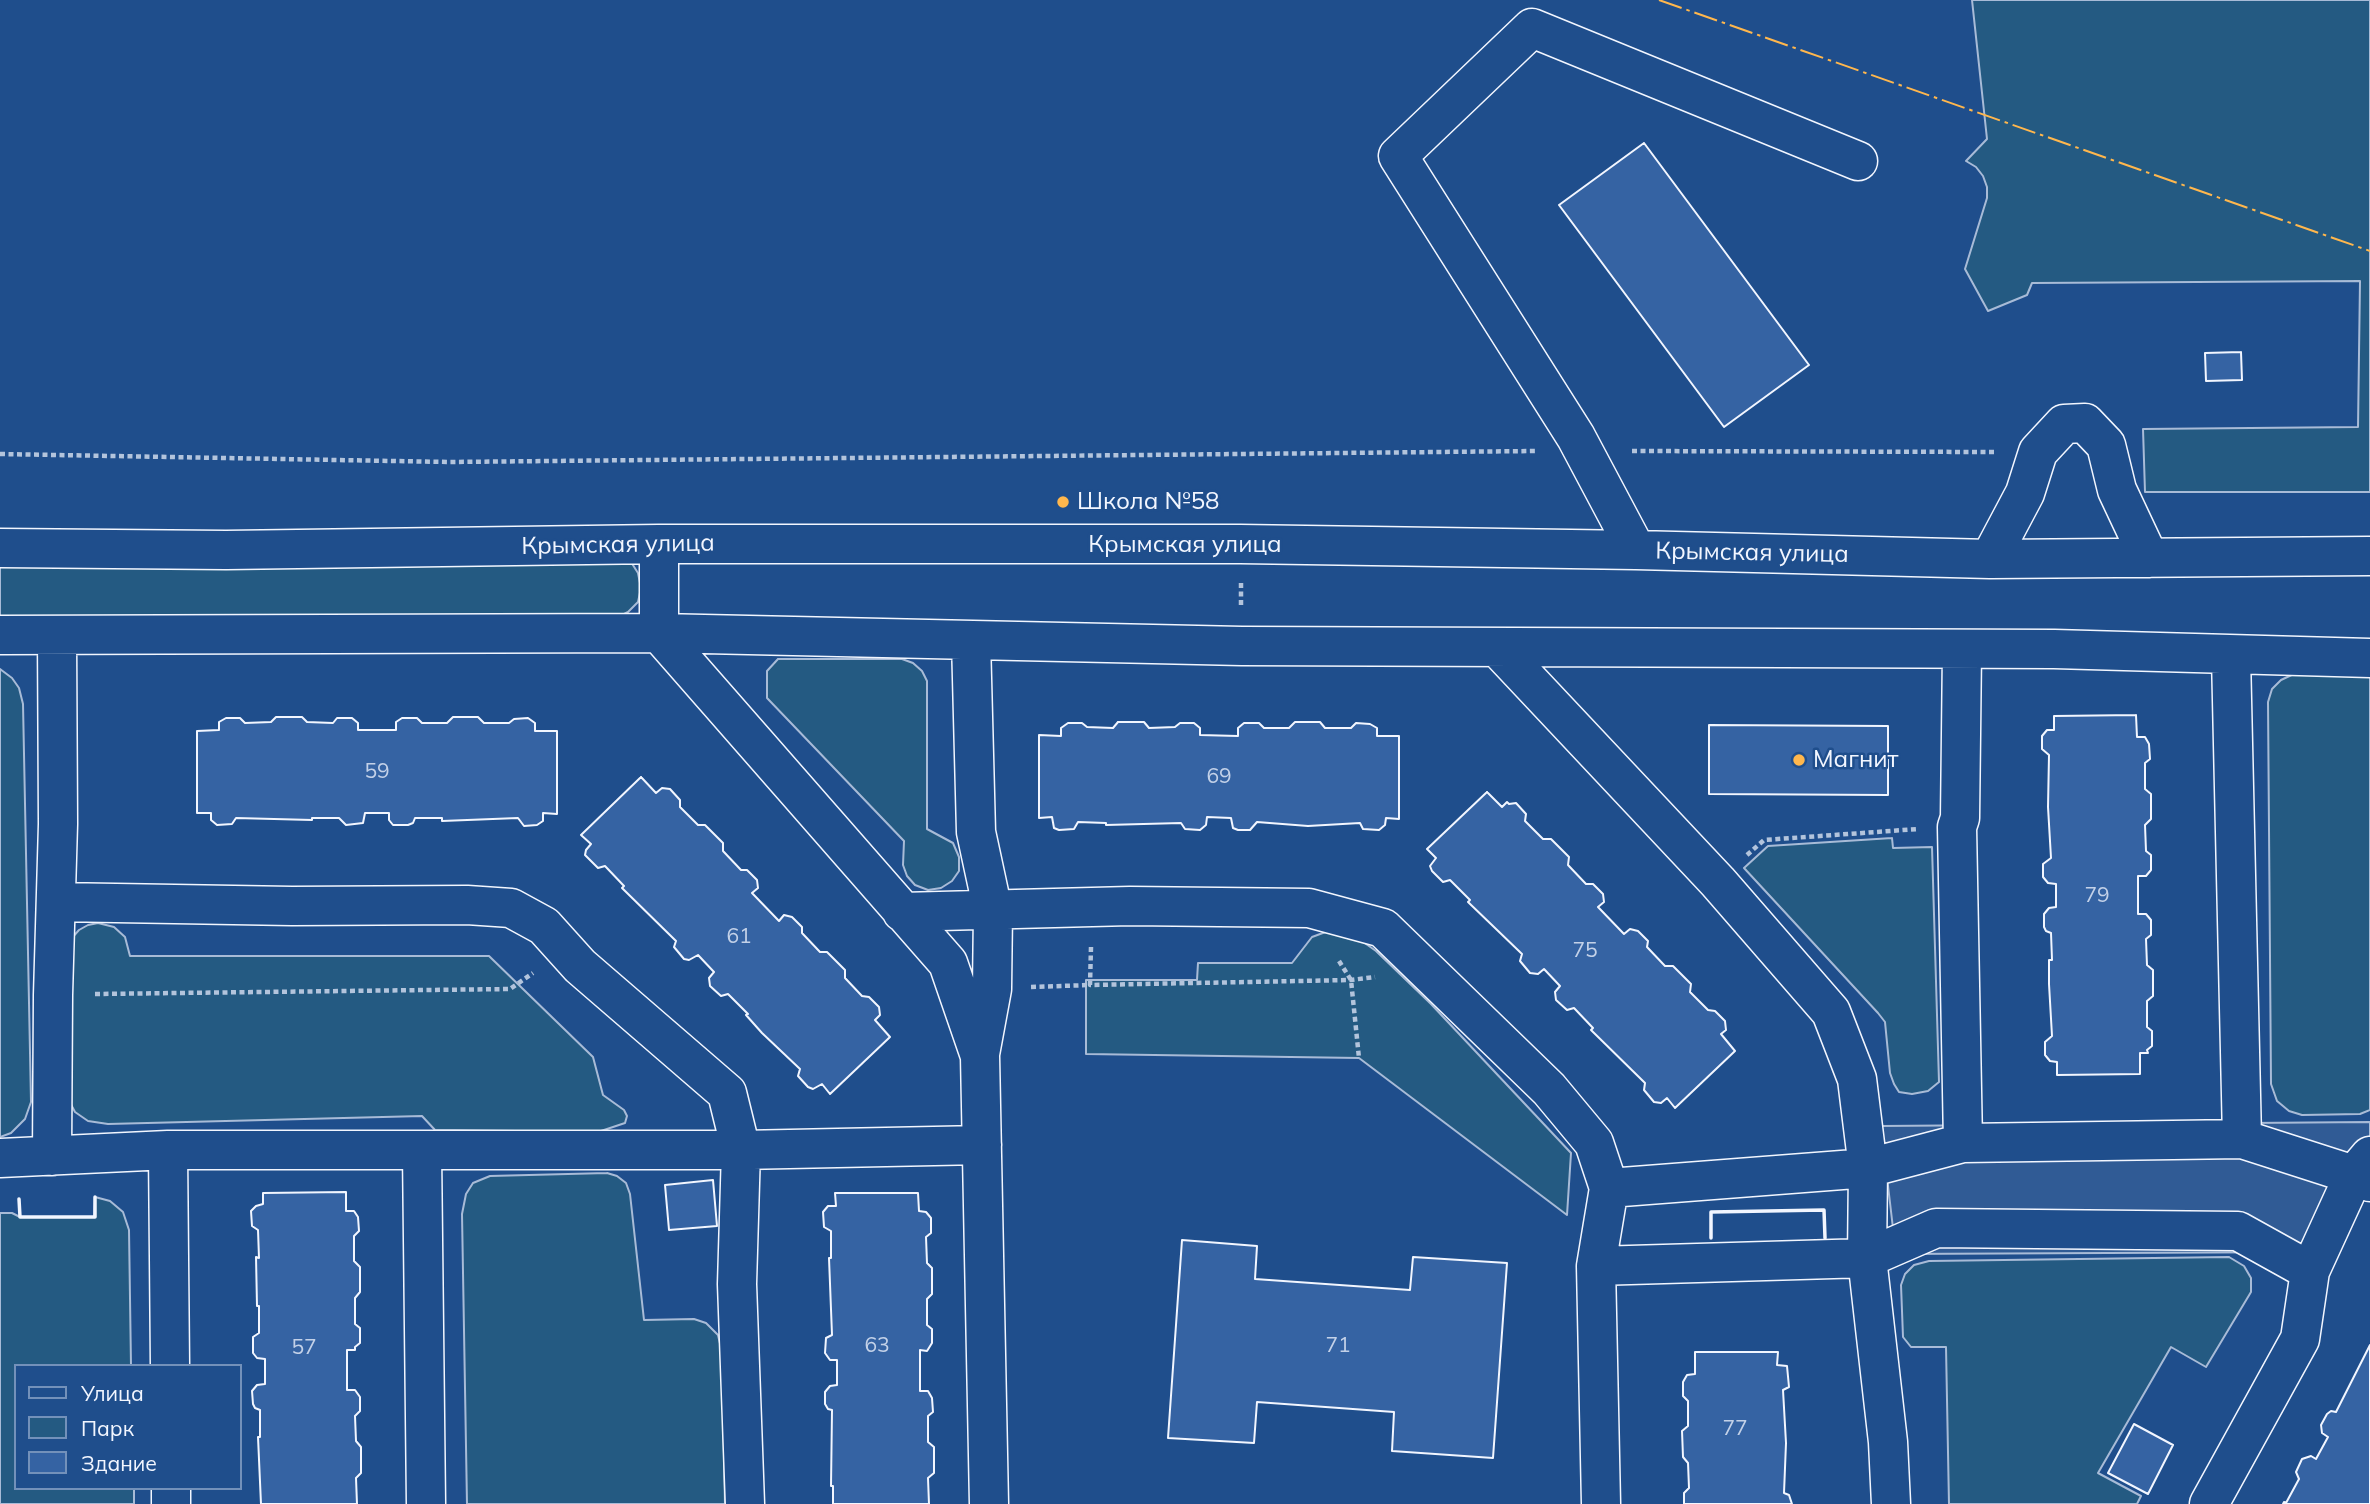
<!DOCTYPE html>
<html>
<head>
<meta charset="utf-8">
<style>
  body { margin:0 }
  #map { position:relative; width:2370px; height:1504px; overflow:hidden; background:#1f4e8c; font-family:Mulish,sans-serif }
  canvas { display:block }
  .legend { position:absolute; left:14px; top:1364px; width:228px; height:126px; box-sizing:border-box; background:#1f4e8c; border:2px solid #7391ba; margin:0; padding:9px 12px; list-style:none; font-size:21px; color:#f2f6ff }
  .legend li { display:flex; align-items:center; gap:14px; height:35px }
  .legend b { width:35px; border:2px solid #7391ba }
</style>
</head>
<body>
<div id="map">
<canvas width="2370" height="1504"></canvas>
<ul class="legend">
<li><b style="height:9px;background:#1f4e8c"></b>Улица</li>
<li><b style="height:19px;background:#245a82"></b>Парк</li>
<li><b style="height:19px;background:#3563a3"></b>Здание</li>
</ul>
</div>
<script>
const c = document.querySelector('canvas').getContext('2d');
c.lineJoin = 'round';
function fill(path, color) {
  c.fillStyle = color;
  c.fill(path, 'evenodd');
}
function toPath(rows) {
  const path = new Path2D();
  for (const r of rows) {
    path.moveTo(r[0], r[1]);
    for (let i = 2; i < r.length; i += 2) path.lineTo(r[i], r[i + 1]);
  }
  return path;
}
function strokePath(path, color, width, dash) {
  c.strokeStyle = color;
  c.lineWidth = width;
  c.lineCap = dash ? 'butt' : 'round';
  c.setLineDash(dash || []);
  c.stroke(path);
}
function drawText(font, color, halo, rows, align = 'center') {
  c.font = font + ' Mulish,sans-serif';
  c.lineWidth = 5;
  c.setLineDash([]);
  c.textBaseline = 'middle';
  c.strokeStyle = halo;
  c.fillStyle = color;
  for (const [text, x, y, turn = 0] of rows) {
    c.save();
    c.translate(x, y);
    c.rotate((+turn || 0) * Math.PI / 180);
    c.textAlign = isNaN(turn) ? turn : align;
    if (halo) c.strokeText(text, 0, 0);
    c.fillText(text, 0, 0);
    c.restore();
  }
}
const green = toPath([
  [1972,0,2370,0,2370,492,2145,492,2143,429,2358,427,2360,281,2032,283,2027,295,1988,311,1965,269,1987,198,1987,187,1983,176,1976,167,1966,161,1987,139,1972,0],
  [0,556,631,562,638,573,641,588,638,602,628,612,618,617,0,622,0,556],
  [778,659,902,659,913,663,922,671,927,681,927,829,953,843,959,857,959,871,952,881,941,888,928,890,915,885,907,876,903,865,904,841,767,698,767,671,778,659],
  [0,669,12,678,19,688,23,704,31,1102,25,1119,11,1133,0,1137,0,669],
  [2298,672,2370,676,2370,1110,2360,1114,2302,1115,2289,1111,2277,1101,2271,1084,2268,702,2272,689,2281,680,2298,672],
  [1892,838,1893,848,1932,847,1939,1082,1928,1091,1912,1094,1899,1092,1894,1084,1890,1073,1885,1022,1878,1013,1744,868,1768,846,1892,838],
  [98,923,114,927,125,937,130,956,489,956,593,1057,603,1095,624,1110,627,1116,625,1123,598,1132,435,1130,422,1116,108,1124,88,1121,75,1112,67,1097,71,939,79,930,88,925,98,923],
  [1331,930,1352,934,1376,951,1431,1004,1571,1153,1567,1215,1359,1058,1086,1054,1086,980,1197,980,1198,963,1292,963,1312,937,1331,930],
  [607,1173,617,1176,626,1183,630,1194,644,1320,694,1319,706,1323,718,1335,722,1352,725,1504,467,1504,462,1214,466,1194,473,1183,490,1176,607,1173],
  [95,1197,110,1201,123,1212,129,1230,131,1366,16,1366,16,1488,134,1488,134,1504,0,1504,0,1213,12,1213,20,1217,94,1217,95,1197],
  [2229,1257,2244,1266,2251,1278,2251,1292,2206,1367,2171,1347,2098,1473,2141,1496,2137,1504,1949,1504,1946,1347,1911,1347,1903,1337,1901,1285,1905,1274,1914,1265,1929,1261,2229,1257]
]);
const parking = toPath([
  [2370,1122,2370,1176,2320,1252,1896,1254,1881,1126,2370,1122]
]);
const building = toPath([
  [1644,143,1809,365,1724,427,1559,205,1644,143],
  [2241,352,2242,380,2206,381,2205,353,2241,352],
  [2136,715,2137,737,2145,737,2149,744,2150,759,2145,763,2145,789,2151,794,2151,819,2145,825,2146,851,2151,855,2151,870,2146,876,2138,876,2138,914,2146,914,2151,920,2151,935,2146,939,2147,965,2153,970,2153,996,2147,1001,2147,1027,2152,1031,2152,1046,2147,1050,2148,1053,2140,1053,2140,1074,2057,1075,2057,1062,2050,1061,2045,1055,2045,1042,2052,1036,2049,984,2049,960,2052,960,2051,933,2046,931,2044,927,2044,914,2049,908,2056,907,2056,884,2048,883,2043,877,2043,864,2051,858,2048,807,2049,755,2042,749,2042,736,2047,730,2054,730,2054,716,2136,715],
  [276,717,302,717,307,722,333,723,337,718,352,718,358,723,358,730,396,730,396,722,402,718,417,718,422,723,447,723,453,717,478,717,484,723,509,723,514,719,528,718,535,723,535,731,557,731,557,814,543,813,543,821,537,825,524,826,518,818,442,821,442,818,415,818,413,823,408,825,393,825,389,820,389,813,365,813,363,823,346,825,339,818,312,818,312,820,236,818,232,824,217,825,211,820,211,813,197,813,197,731,219,730,219,722,226,718,240,718,245,723,271,722,276,717],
  [1118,722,1144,722,1149,728,1175,727,1180,723,1194,723,1200,728,1200,735,1238,736,1238,728,1244,723,1259,723,1264,728,1289,728,1295,722,1320,722,1325,728,1351,728,1356,723,1370,724,1377,728,1377,736,1399,736,1399,819,1386,818,1385,825,1379,830,1363,829,1360,823,1308,826,1257,822,1250,830,1238,830,1233,828,1231,818,1207,817,1206,825,1200,830,1185,829,1181,823,1106,825,1106,823,1078,822,1074,829,1059,830,1054,828,1052,817,1039,818,1039,735,1061,736,1061,728,1068,723,1082,723,1087,727,1113,728,1118,722],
  [1709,725,1888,726,1888,795,1709,794,1709,725],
  [641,777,656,793,662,788,670,789,680,800,680,807,698,825,705,825,723,843,723,851,741,870,747,870,757,880,758,888,752,893,779,921,784,915,792,917,802,927,802,933,820,952,827,952,845,970,845,978,862,996,869,997,879,1007,880,1015,875,1020,890,1037,830,1094,822,1084,813,1089,808,1087,798,1076,800,1069,762,1033,746,1015,748,1014,728,994,721,996,710,986,709,978,714,972,698,955,689,960,684,959,674,947,676,941,622,888,624,886,605,866,598,868,585,855,586,850,591,844,581,835,641,777],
  [1487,792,1502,807,1507,802,1509,804,1516,803,1526,814,1525,821,1543,839,1551,839,1569,857,1568,865,1586,884,1593,884,1603,894,1604,902,1598,907,1624,934,1630,929,1638,931,1648,941,1647,947,1665,966,1673,966,1691,984,1690,992,1708,1010,1715,1011,1725,1021,1726,1030,1721,1034,1735,1051,1675,1108,1667,1098,1661,1103,1654,1102,1644,1090,1645,1083,1591,1030,1593,1028,1574,1008,1567,1010,1556,1000,1555,992,1560,986,1544,969,1538,974,1530,973,1520,961,1522,954,1468,902,1470,900,1450,880,1443,882,1432,871,1430,866,1436,858,1427,849,1487,792],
  [713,1180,717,1226,669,1230,665,1185,713,1180],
  [346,1192,346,1211,354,1211,358,1217,359,1231,354,1236,354,1261,360,1267,360,1292,355,1298,355,1324,360,1328,360,1343,355,1347,355,1350,347,1350,347,1390,355,1390,360,1397,360,1411,355,1416,356,1441,361,1447,361,1473,356,1478,357,1504,261,1504,258,1437,260,1437,260,1410,255,1408,253,1404,252,1391,257,1385,265,1384,265,1359,257,1358,253,1353,253,1337,259,1333,259,1306,257,1306,256,1257,259,1258,258,1230,252,1226,251,1211,256,1206,263,1204,263,1193,346,1192],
  [835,1193,918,1193,919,1211,926,1212,931,1218,931,1233,926,1237,927,1263,932,1268,932,1294,927,1299,927,1325,932,1329,932,1343,927,1351,920,1350,920,1391,928,1391,932,1398,933,1412,928,1416,928,1442,934,1447,934,1473,928,1478,929,1504,833,1504,833,1486,831,1486,832,1410,828,1409,825,1404,825,1392,830,1386,837,1385,837,1360,830,1360,825,1353,826,1338,832,1335,829,1258,831,1258,831,1231,824,1227,823,1212,828,1206,836,1206,835,1193],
  [1182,1240,1257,1246,1255,1279,1410,1290,1413,1257,1507,1263,1493,1458,1392,1451,1394,1412,1257,1402,1254,1443,1168,1438,1182,1240],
  [2370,1345,2370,1504,2283,1504,2284,1502,2286,1503,2299,1479,2296,1472,2302,1459,2311,1456,2316,1459,2328,1437,2322,1433,2321,1425,2327,1414,2331,1411,2336,1412,2370,1345],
  [1695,1352,1778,1352,1777,1365,1787,1366,1789,1387,1783,1390,1786,1443,1784,1493,1789,1495,1792,1504,1684,1504,1684,1493,1689,1488,1688,1463,1683,1457,1682,1431,1688,1426,1688,1401,1683,1396,1683,1382,1687,1375,1695,1374,1695,1352],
  [2134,1424,2173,1445,2148,1494,2108,1473,2134,1424]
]);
const path = toPath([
  [1632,451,1994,452],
  [0,454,450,462,1536,451],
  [1241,583,1241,606],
  [1747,855,1764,840,1918,829],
  [1091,947,1090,985,1351,980,1375,977],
  [1339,961,1351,980,1359,1058],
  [1031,987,1090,985],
  [95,994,510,989,533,973]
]);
const minor = toPath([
  [659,544,659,633,948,963,980,1056,989,1504],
  [0,548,226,550,659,544,1240,544,1636,550,1990,559,2370,556],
  [1636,550,1576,437,1398,156,1532,28,1858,161],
  [1990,559,2025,493,2038,452,2064,424,2085,423,2106,445,2117,490,2149,558],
  [0,635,659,633,1242,646,2054,649,2370,658],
  [971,640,976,832,993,911,992,989,980,1054],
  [1498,648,1718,882,1831,1012,1857,1079,1868,1168,1867,1258,1888,1442,1891,1504],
  [1962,650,1960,818,1957,827,1963,1143],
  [2231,656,2242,1139],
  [57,902,292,906,467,905,511,908,544,926,580,966,727,1093,741,1150,737,1284,745,1504],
  [902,912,1130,906,1309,908,1383,928,1549,1089,1594,1143,1609,1188,1596,1266,1601,1504],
  [168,1150,170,1366],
  [422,1151,426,1504],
  [52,1156,53,995,58,824,57,636],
  [0,1158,168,1150,741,1150,982,1145],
  [1609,1188,1868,1168,1963,1143,2242,1139,2354,1175,2370,1182],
  [1596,1266,1867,1258,1936,1228,2238,1231,2310,1271],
  [171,1488,171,1504],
  [2209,1504,2300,1339,2310,1271,2354,1175,2370,1156]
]);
const wall = toPath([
  [19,1199,20,1217,95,1217,95,1197],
  [1711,1238,1711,1212,1824,1210,1825,1238]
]);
const power = toPath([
  [1659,0,2370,251]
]);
const markers = [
  [1063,502,7,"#ffb74d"],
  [1799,760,7,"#ffb74d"]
];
const numberNames = [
  ["59",377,772],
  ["69",1219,777],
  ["79",2097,896],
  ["61",739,937],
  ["75",1585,951],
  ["63",877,1346],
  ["71",1338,1346],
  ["57",304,1348],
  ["77",1735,1429]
];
const poiNames = [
  ["Школа №58",1077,502],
  ["Магнит",1813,760]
];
const streetNames = [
  ["Крымская улица",618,545,-1],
  ["Крымская улица",1185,545],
  ["Крымская улица",1752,553,1]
];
fill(green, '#245a82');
strokePath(green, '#a8bbd7', 2);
fill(parking, '#305b95');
strokePath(parking, '#a8bbd7', 2);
fill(building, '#3563a3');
strokePath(building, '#f2f6ff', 2);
strokePath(minor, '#f2f6ff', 41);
strokePath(path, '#b3c4dc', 4.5, [5, 3.5]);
strokePath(minor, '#1f4e8c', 38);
strokePath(wall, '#f2f6ff', 3.5);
strokePath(power, '#ffb74d', 2, [24, 5, 3.5, 5]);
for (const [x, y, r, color] of markers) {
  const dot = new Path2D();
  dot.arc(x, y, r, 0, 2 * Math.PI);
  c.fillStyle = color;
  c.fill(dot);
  strokePath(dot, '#1f4e8c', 2.5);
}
drawText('21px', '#c3d1e8', null, numberNames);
drawText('24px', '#f2f6ff', '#1f4e8c', poiNames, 'left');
drawText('24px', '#f2f6ff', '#1f4e8c', streetNames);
</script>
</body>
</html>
